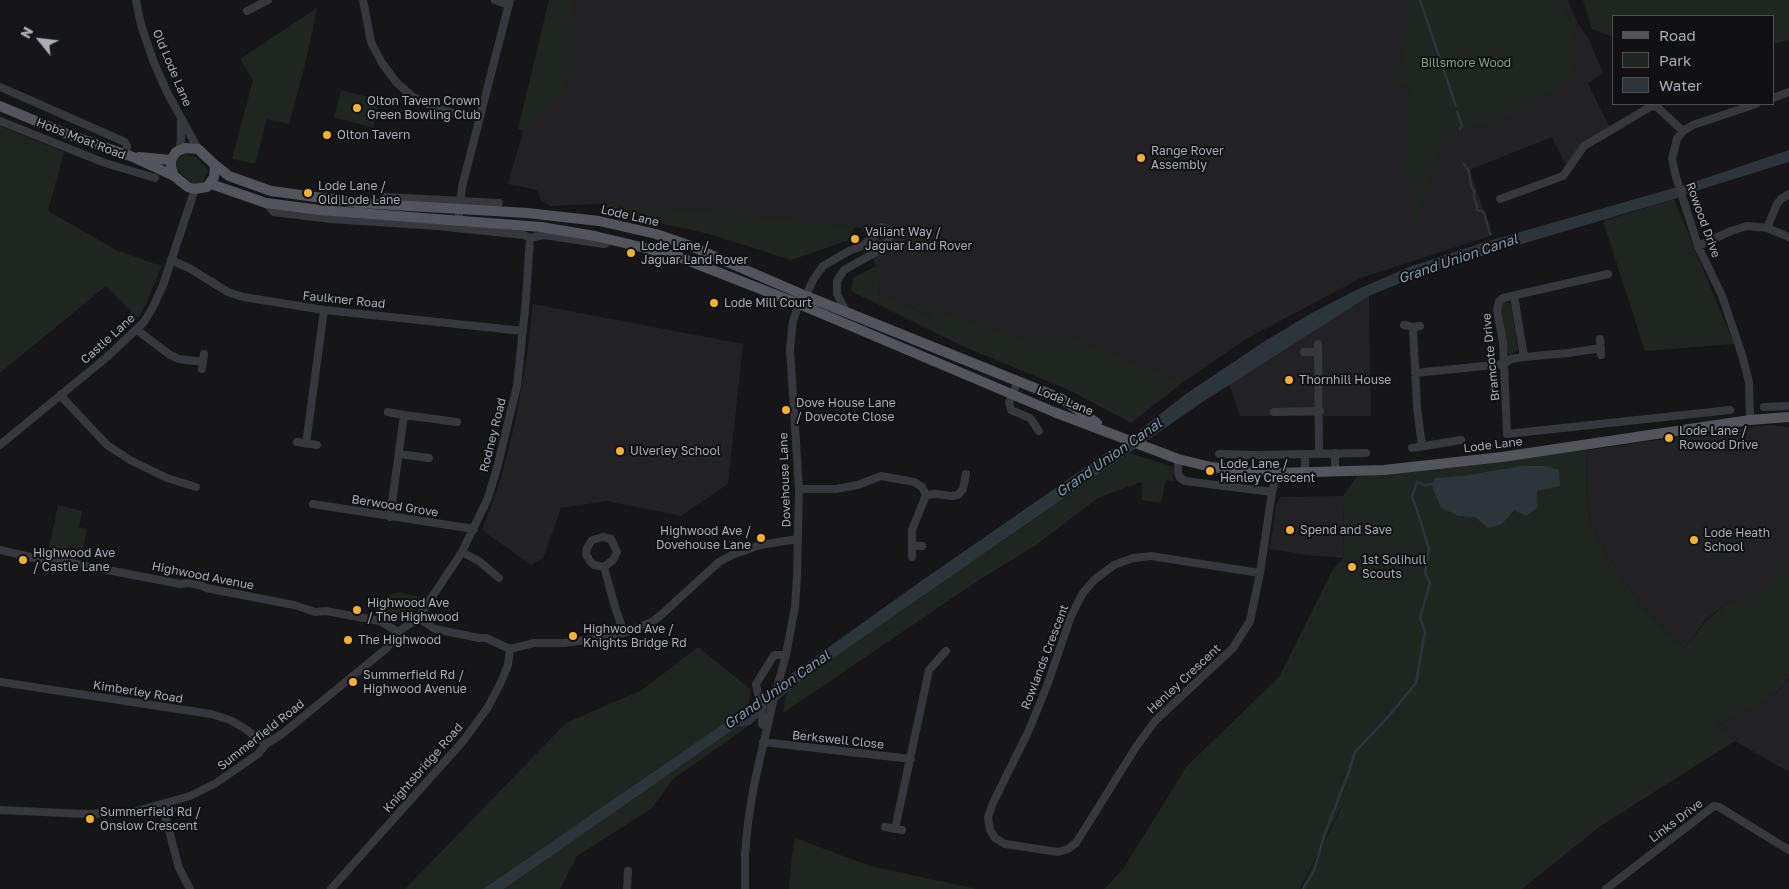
<!DOCTYPE html>
<html>
<head>
<meta charset="utf-8">
<style>
  body { margin:0 }
  #map { position:relative; width:1789px; height:889px; overflow:hidden; background:#161618; font-family:"Golos Text",sans-serif }
  canvas { display:block }
  .legend { position:absolute; left:1612px; top:15px; width:162px; height:90px; box-sizing:border-box; background:#111113; border:1px solid #4d4f55; margin:0; padding:6px 9px; list-style:none; font-size:15px; color:#a8adb8 }
  .legend li { display:flex; align-items:center; gap:10px; height:25px }
  .legend b { width:25px; border:1px solid #4d4f55 }
  .north { position:absolute; left:15px; top:15px; width:50px; height:50px; -webkit-text-stroke:4px #111113; paint-order:stroke; rotate:299deg; font-size:14px; font-weight:700; line-height:20px; text-align:center; color:#a8adb8 }
  .north::after { content:''; display:block; margin:auto; width:18px; height:22px; background:#a8adb8; clip-path:polygon(50% 0,100% 100%,50% 72%,0 100%) }
</style>
</head>
<body>
<div id="map">
<canvas width="1789" height="889"></canvas>
<ul class="legend">
<li><b style="height:6px;background:#53555c"></b>Road</li>
<li><b style="height:14px;background:#1e261f"></b>Park</li>
<li><b style="height:14px;background:#2c353c"></b>Water</li>
</ul>
<div class="north">N</div>
</div>
<script>
const c = document.querySelector('canvas').getContext('2d');
c.lineJoin = 'round';
function fill(path, color) {
  c.fillStyle = color;
  c.fill(path, 'evenodd');
}
function toPath(rows) {
  const path = new Path2D();
  for (const r of rows) {
    path.moveTo(r[0], r[1]);
    for (let i = 2; i < r.length; i += 2) path.lineTo(r[i], r[i + 1]);
  }
  return path;
}
function strokePath(path, color, width, dash) {
  c.strokeStyle = color;
  c.lineWidth = width;
  c.lineCap = dash ? 'butt' : 'round';
  c.setLineDash(dash || []);
  c.stroke(path);
}
function drawText(font, color, halo, rows, align = 'center') {
  c.font = font + ' "Golos Text",sans-serif';
  c.lineWidth = 4;
  c.setLineDash([]);
  c.textBaseline = 'middle';
  c.strokeStyle = halo;
  c.fillStyle = color;
  for (const [text, x, y, turn = 0] of rows) {
    c.save();
    c.translate(x, y);
    c.rotate((+turn || 0) * Math.PI / 180);
    c.textAlign = isNaN(turn) ? turn : align;
    if (halo) c.strokeText(text, 0, 0);
    c.fillText(text, 0, 0);
    c.restore();
  }
}
const built = toPath([
  [555,0,1568,0,1578,24,1589,39,1603,73,1588,83,1613,134,1587,148,1570,173,1552,137,1469,170,1493,235,1361,278,1246,339,1182,383,1109,370,930,316,880,294,876,266,862,228,602,204,550,206,541,200,537,190,508,184,531,103],
  [1369,296,1371,416,1240,416,1229,384],
  [533,304,743,344,728,484,681,516,608,501,561,508,543,558,531,565,482,530,501,478,515,423,527,356],
  [1766,425,1789,427,1789,622,1728,603,1706,619,1685,648,1644,610,1609,558,1590,521,1586,486,1587,450],
  [1343,496,1344,558,1306,555,1270,549,1276,504,1281,497],
  [1789,679,1789,772,1735,741,1717,725,1769,701]
]);
const green = toPath([
  [549,0,574,0,569,75,560,95,543,110,525,131,518,129],
  [1406,0,1559,0,1569,19,1575,40,1576,53,1576,62,1570,75,1556,85,1551,92,1502,119,1468,128,1452,138,1441,149,1435,160,1417,220,1413,225,1411,224,1413,172,1404,171,1409,131,1406,127,1410,92,1408,88,1399,83,1398,79,1408,27,1409,19],
  [1583,0,1789,0,1789,40,1773,44,1773,16,1613,16,1613,37,1592,29],
  [317,8,306,61,289,124,267,119,255,164,232,159,253,80,240,59],
  [341,90,379,100,373,128,334,117],
  [0,126,64,152,48,211,116,250,155,264,162,265,145,306,138,318,106,286,0,373],
  [185,154,195,156,206,167,208,171,202,183,198,185,193,183,179,172,176,168,176,162,178,158],
  [1674,199,1734,344,1645,351,1603,221],
  [602,204,707,212,854,227,849,240,791,260,709,234,600,210],
  [876,266,880,294,930,316,934,309,1036,344,1078,340,1182,383,1131,423,1069,390,960,345,851,291,853,278],
  [1505,301,1511,305,1518,350,1511,355,1506,352,1499,307],
  [1587,449,1586,486,1590,521,1609,558,1644,610,1685,648,1707,620,1728,603,1741,606,1753,596,1758,600,1789,555,1789,678,1769,701,1717,725,1735,741,1599,827,1522,889,1301,889,1336,819,1345,799,1300,889,1104,889,1123,869,1187,766,1279,677,1333,569,1344,558,1343,496,1358,475,1474,465],
  [1130,453,1173,467,1173,481,1166,480,1161,503,1142,500,1141,482,1098,498,1036,545,979,580,783,713,787,690],
  [58,505,82,511,79,527,87,529,81,558,48,552],
  [399,592,423,598,411,615,400,621,373,612,391,595],
  [698,647,750,689,749,706,483,889,405,889,566,723,642,690],
  [750,725,673,779,652,808,577,856,560,889,504,889,737,727],
  [795,838,870,866,977,889,789,889,792,856]
]);
const water = toPath([
  [1789,150,1789,162,1689,193,1674,199,1427,272,1369,296,1204,401,796,684,750,725,737,727,504,889,483,889,749,706,791,674,917,584,1112,449,1123,445,1140,430,1183,396,1262,343,1310,314,1356,290,1409,267,1482,243,1691,183],
  [1521,466,1546,466,1559,470,1560,486,1537,491,1537,508,1526,516,1514,510,1502,524,1488,528,1475,517,1459,516,1441,508,1431,484,1435,478,1469,475]
]);
const stream = toPath([
  [1420,0,1456,106],
  [1457,112,1462,126,1460,129],
  [1464,164,1469,171,1471,186,1474,191,1474,198,1477,206,1477,210,1484,212,1490,234],
  [1303,889,1314,871,1324,836,1348,774,1355,752,1387,718,1416,683,1425,631,1420,618,1430,583,1425,573,1429,549,1418,513,1412,497,1417,482,1425,485,1431,484]
]);
const minor = toPath([
  [136,0,141,25,154,63,167,92,198,149],
  [363,0,371,42,382,63,397,83,412,96,434,107,456,114,479,118],
  [495,0,509,5],
  [247,11,268,0],
  [0,87,125,142,127,146,126,154],
  [1773,98,1789,92],
  [0,121,105,163,155,178],
  [179,150,181,140,181,120],
  [1500,199,1563,176,1584,146,1650,107,1656,106,1683,131],
  [266,203,274,212,331,219,438,226,524,235,530,238,544,235,604,244,611,240],
  [382,204,382,199,385,197,499,203],
  [459,214,462,187,510,0],
  [1767,228,1789,237],
  [1698,246,1731,231,1747,226,1767,228,1777,204,1781,199,1789,194],
  [171,260,189,268,228,292,243,297,324,310,523,331],
  [1608,274,1503,298,1499,301,1497,310,1503,342,1507,434,1730,410],
  [806,296,813,280,823,266,849,251,862,246,877,234,882,227,893,232,887,243,878,251,844,270,837,281,837,294,846,311],
  [1514,296,1524,357],
  [1404,325,1413,327,1420,326],
  [1413,327,1417,407,1422,446],
  [137,330,170,355,179,359,203,362],
  [1600,339,1601,355],
  [1318,344,1319,454],
  [1304,352,1318,352],
  [202,369,204,354],
  [1415,373,1504,364,1511,359,1524,357,1568,353,1601,348],
  [1018,381,1009,402,1011,410,1030,418,1039,431],
  [60,395,107,445,130,460,167,478,196,487],
  [1764,407,1789,406],
  [388,412,404,415],
  [1274,412,1320,411],
  [1750,420,1749,382,1742,355,1722,296,1698,246,1676,177,1672,159,1677,139,1683,131,1693,125,1756,104],
  [297,442,317,445],
  [306,444,324,310],
  [0,445,107,357,144,322,153,307,163,285,195,189],
  [1412,448,1461,440],
  [399,454,429,458],
  [1219,454,1257,455,1366,453],
  [1305,454,1305,472],
  [1178,459,1178,473,1180,478,1185,481,1272,492],
  [1335,471,1335,453],
  [799,489,836,489,858,485,881,476,914,482,922,487,926,495,936,494,952,496,958,495,963,489,966,474],
  [313,504,474,529],
  [390,517,404,415,457,422],
  [912,545,922,546],
  [0,550,34,558,61,561,180,584,189,583,203,586,206,588,294,605,315,612,326,611,380,621,398,632],
  [462,552,479,561,499,578],
  [912,557,912,530,926,495],
  [604,567,613,560,617,552,611,539,603,537,592,540,587,548,586,554,590,561,594,565,604,567,615,607,624,633],
  [1260,573,1151,556,1133,558,1114,565,1094,580,1083,593,1071,616,1048,683,1029,730,993,803,988,817,990,830,995,838,1005,844,1058,852,1068,849,1076,843,1136,747,1155,721,1233,648,1250,621,1260,573,1272,492,1277,473],
  [418,618,435,629,479,638,486,638,510,649,534,643,564,643,594,639,624,633,652,622,661,615,719,562,732,555,760,545,798,539],
  [0,682,211,714,230,720,244,728,266,744],
  [767,727,762,724,762,713,756,684,774,655,786,655],
  [763,742,911,759],
  [0,810,85,814,133,812,190,796,216,783,258,754,266,744,282,734,387,648,398,632,418,618,462,552,488,498,497,468,517,386,526,299,530,238],
  [164,812,179,868,190,889],
  [156,814,172,809],
  [885,827,902,830],
  [895,829,929,670,946,651],
  [331,889,464,740,488,707,501,682,508,665,510,649],
  [627,889,628,871],
  [745,889,745,854,748,822,754,785,773,702,786,655,795,607,797,577,799,489,790,349,793,321,799,304],
  [1606,889,1714,806,1719,807,1789,850]
]);
const major = toPath([
  [0,106,72,136,133,157,174,176],
  [185,148,198,149,215,165,214,177,207,187,195,189,188,187,174,176,171,167,171,160,176,152,185,148],
  [139,157,171,160],
  [215,165,229,176,271,191,360,203,527,213,599,221,656,234,688,245,806,296,1062,399,1097,423],
  [211,184,266,203,320,210,541,227,595,236,645,248,679,257,799,304,1054,412,1178,459,1211,467,1247,471,1277,473,1384,470,1502,457,1750,420,1789,417]
]);
const markers = [
  [357,108,5,"#f2b134"],
  [327,135,5,"#f2b134"],
  [1141,158,5,"#f2b134"],
  [308,193,5,"#f2b134"],
  [855,239,5,"#f2b134"],
  [631,253,5,"#f2b134"],
  [714,303,5,"#f2b134"],
  [1289,380,5,"#f2b134"],
  [786,410,5,"#f2b134"],
  [1669,438,5,"#f2b134"],
  [620,451,5,"#f2b134"],
  [1210,471,5,"#f2b134"],
  [1290,530,5,"#f2b134"],
  [761,538,5,"#f2b134"],
  [1694,540,5,"#f2b134"],
  [23,560,5,"#f2b134"],
  [1352,567,5,"#f2b134"],
  [357,610,5,"#f2b134"],
  [573,636,5,"#f2b134"],
  [348,640,5,"#f2b134"],
  [353,682,5,"#f2b134"],
  [90,819,5,"#f2b134"]
];
const parkNames = [
  ["Billsmore Wood",1466,63]
];
const streetNames = [
  ["Old Lode Lane",172,68,67],
  ["Hobs Moat Road",81,139,21],
  ["Lode Lane",630,216,13],
  ["Rowood Drive",1703,220,70],
  ["Faulkner Road",344,300,6],
  ["Castle Lane",108,339,-42],
  ["Bramcote Drive",1491,357,-96],
  ["Lode Lane",1065,401,22],
  ["Rodney Road",493,435,-76],
  ["Lode Lane",1493,445,-7],
  ["Dovehouse Lane",785,480,-92],
  ["Berwood Grove",395,506,9],
  ["Highwood Avenue",203,576,11],
  ["Rowlands Crescent",1045,657,-69],
  ["Henley Crescent",1184,679,-43],
  ["Kimberley Road",138,692,9],
  ["Summerfield Road",261,735,-38],
  ["Berkswell Close",838,740,6],
  ["Knightsbridge Road",423,768,-49],
  ["Links Drive",1676,821,-37]
];
const poiNames = [
  ["Olton Tavern Crown",367,101],
  ["Green Bowling Club",367,115],
  ["Olton Tavern",337,135],
  ["Range Rover",1151,151],
  ["Assembly",1151,165],
  ["Lode Lane /",318,186],
  ["Old Lode Lane",318,200],
  ["Valiant Way /",865,232],
  ["Jaguar Land Rover",865,246],
  ["Lode Lane /",641,246],
  ["Jaguar Land Rover",641,260],
  ["Lode Mill Court",724,303],
  ["Thornhill House",1299,380],
  ["Dove House Lane",796,403],
  ["/ Dovecote Close",796,417],
  ["Lode Lane /",1679,431],
  ["Rowood Drive",1679,445],
  ["Ulverley School",630,451],
  ["Lode Lane /",1220,464],
  ["Henley Crescent",1220,478],
  ["Spend and Save",1300,530],
  ["Highwood Ave /",751,531,"right"],
  ["Dovehouse Lane",751,545,"right"],
  ["Lode Heath",1704,533],
  ["School",1704,547],
  ["Highwood Ave",33,553],
  ["/ Castle Lane",33,567],
  ["1st Solihull",1362,560],
  ["Scouts",1362,574],
  ["Highwood Ave",367,603],
  ["/ The Highwood",367,617],
  ["Highwood Ave /",583,629],
  ["Knights Bridge Rd",583,643],
  ["The Highwood",358,640],
  ["Summerfield Rd /",363,675],
  ["Highwood Avenue",363,689],
  ["Summerfield Rd /",100,812],
  ["Onslow Crescent",100,826]
];
const waterNames = [
  ["Grand Union Canal",1458,259,-19],
  ["Grand Union Canal",1109,458,-35],
  ["Grand Union Canal",777,690,-35]
];
fill(built, '#222225');
fill(green, '#1e261f');
fill(water, '#2c353c');
strokePath(stream, '#2c353c', 2.5);
strokePath(minor, '#37383d', 8);
strokePath(major, '#53555c', 10);
for (const [x, y, r, color] of markers) {
  const dot = new Path2D();
  dot.arc(x, y, r, 0, 2 * Math.PI);
  c.fillStyle = color;
  c.fill(dot);
  strokePath(dot, '#111113', 2);
}
drawText('12px', '#7fa381', '#111113', parkNames);
drawText('12px', '#a8adb8', '#111113', streetNames);
drawText('12px', '#a8adb8', '#111113', poiNames, 'left');
drawText('italic 14px', '#7f9bb3', '#111113', waterNames);
</script>
</body>
</html>
